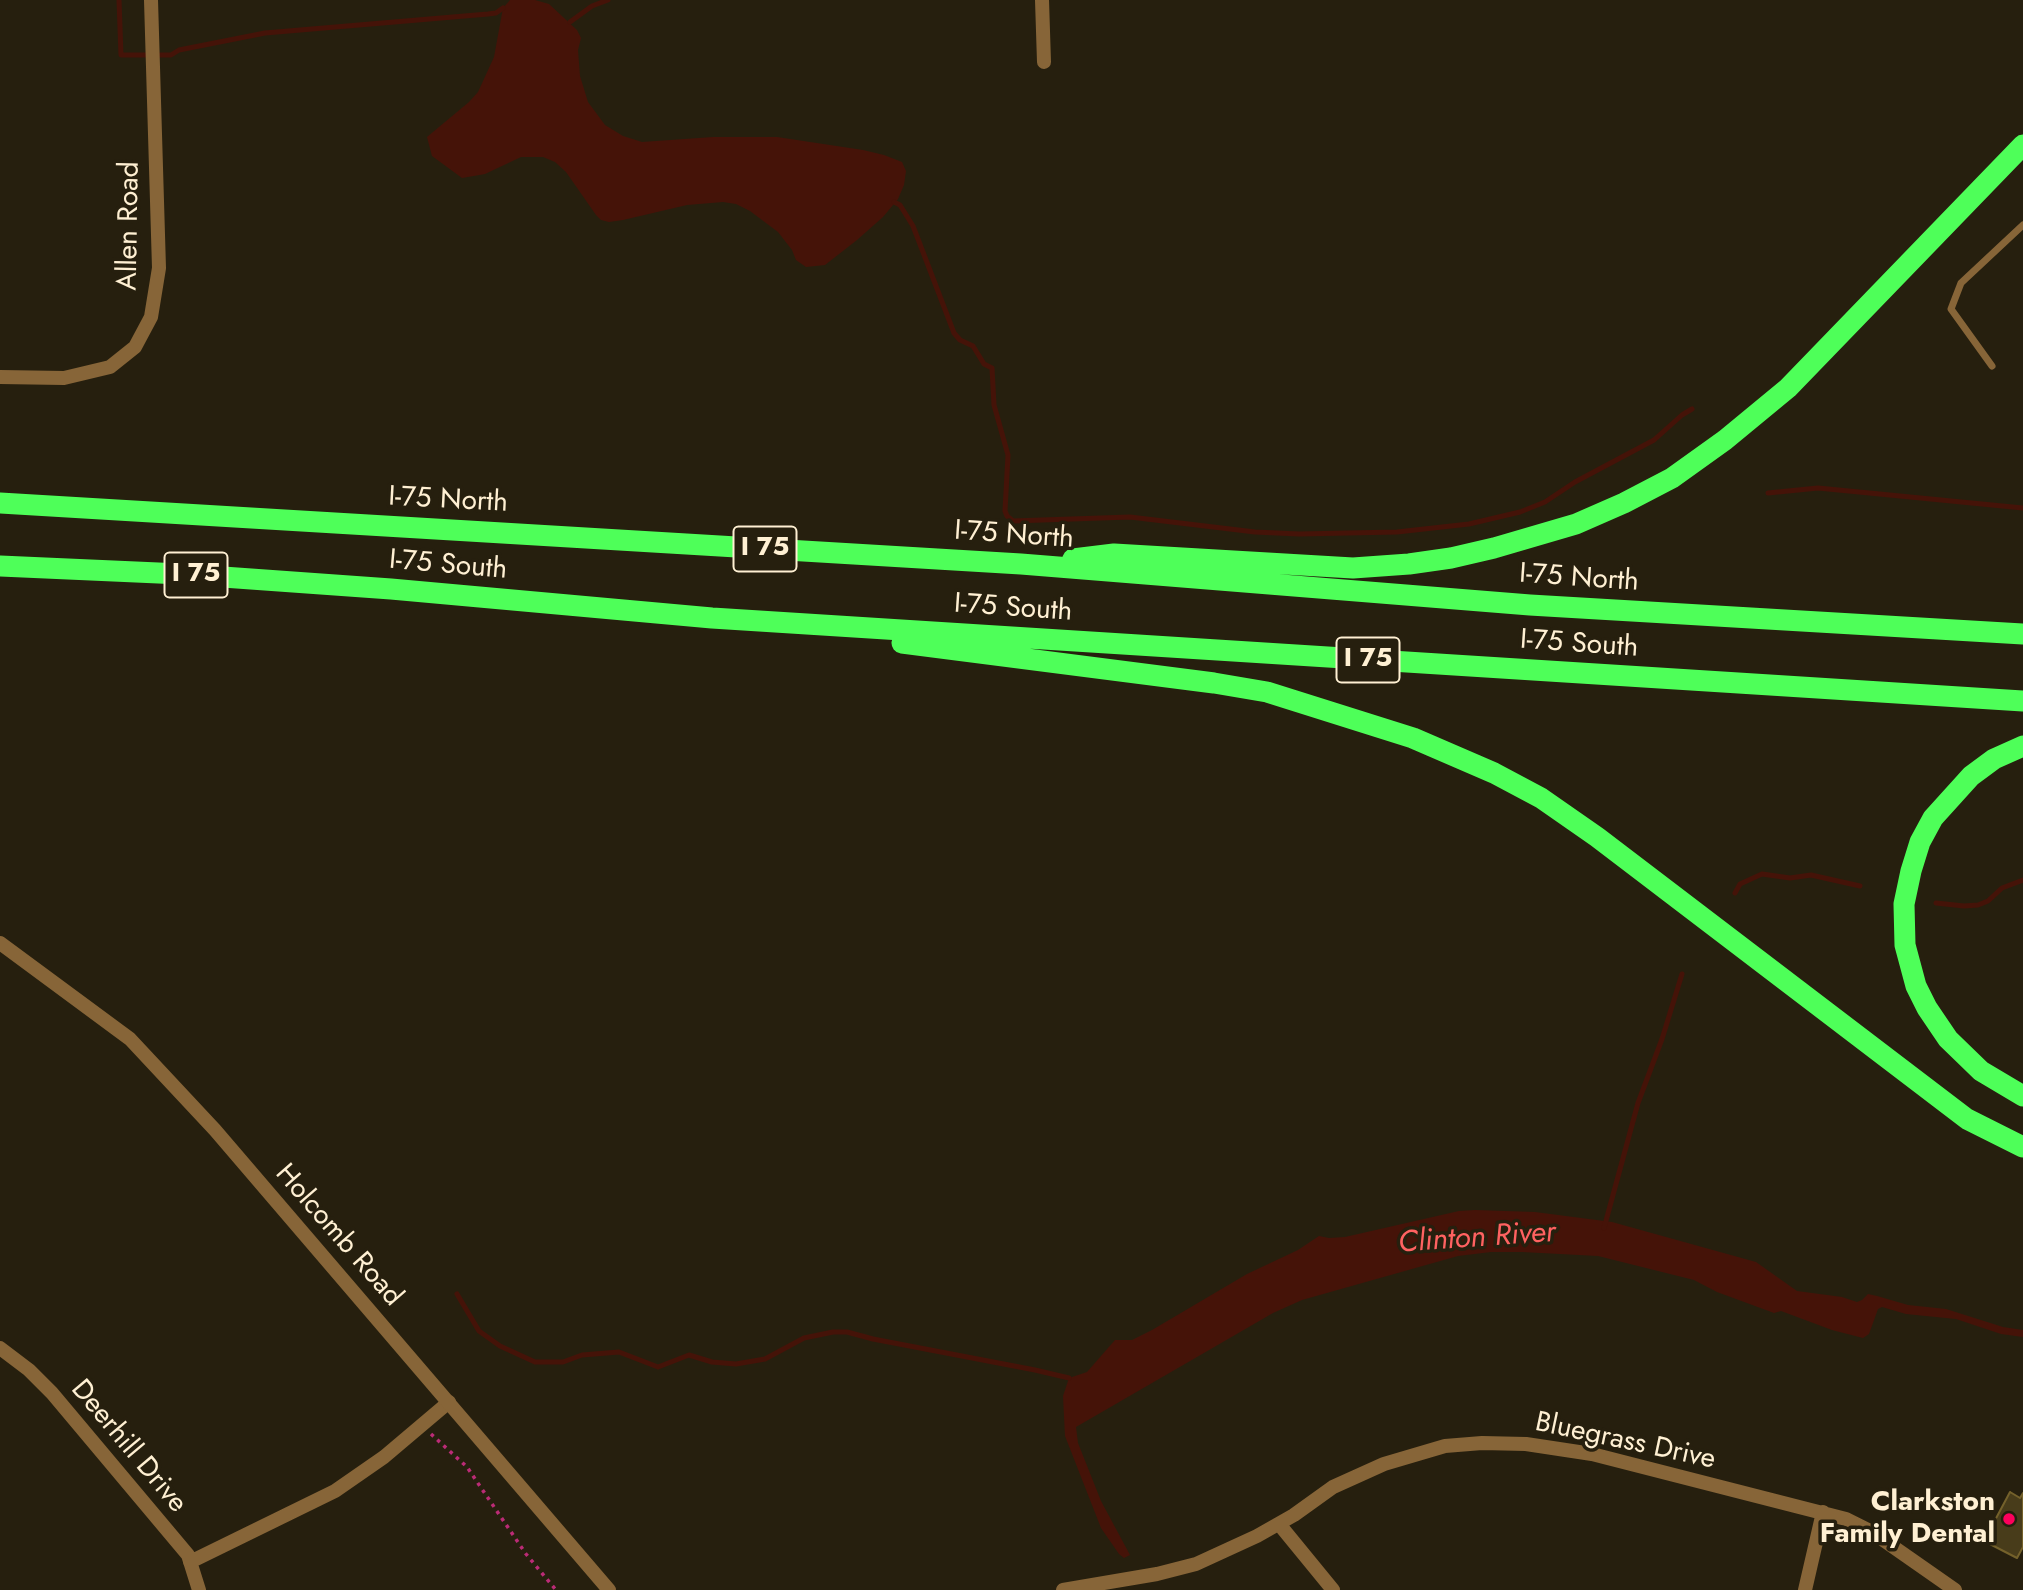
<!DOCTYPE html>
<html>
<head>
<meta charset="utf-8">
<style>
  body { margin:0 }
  canvas { display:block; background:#261f0e }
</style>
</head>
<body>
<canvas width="2023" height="1590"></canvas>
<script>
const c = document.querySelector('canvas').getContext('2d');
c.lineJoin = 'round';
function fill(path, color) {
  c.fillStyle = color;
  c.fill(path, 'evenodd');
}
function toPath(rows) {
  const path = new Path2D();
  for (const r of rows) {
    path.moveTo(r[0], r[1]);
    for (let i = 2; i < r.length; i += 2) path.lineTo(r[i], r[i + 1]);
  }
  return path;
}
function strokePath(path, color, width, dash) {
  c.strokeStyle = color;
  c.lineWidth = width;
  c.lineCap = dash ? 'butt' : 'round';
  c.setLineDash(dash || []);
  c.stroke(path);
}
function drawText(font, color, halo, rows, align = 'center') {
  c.font = font + ' Jost,sans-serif';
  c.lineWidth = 7;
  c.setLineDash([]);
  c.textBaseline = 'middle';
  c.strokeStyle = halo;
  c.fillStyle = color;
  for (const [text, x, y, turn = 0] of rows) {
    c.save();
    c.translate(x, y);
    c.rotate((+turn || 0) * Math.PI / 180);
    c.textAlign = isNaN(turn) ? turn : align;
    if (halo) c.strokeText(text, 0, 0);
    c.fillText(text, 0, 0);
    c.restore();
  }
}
const water = toPath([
  [510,0,535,0,549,4,577,30,581,38,578,50,580,76,588,102,605,125,623,136,642,142,713,137,777,137,863,150,884,155,902,162,906,171,904,185,898,199,883,217,857,240,825,265,806,267,796,260,792,250,778,232,750,211,736,204,723,202,687,205,623,220,609,222,601,220,596,215,566,172,555,162,543,157,521,157,485,174,462,178,432,156,427,137,469,102,478,92,494,57,503,8],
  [1475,1210,1535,1212,1612,1222,1756,1262,1797,1291,1842,1297,1857,1302,1862,1300,1868,1294,1877,1296,1908,1305,1946,1309,2003,1327,2023,1330,2023,1337,2001,1334,1956,1319,1906,1314,1882,1307,1878,1309,1869,1334,1863,1338,1832,1330,1781,1311,1774,1313,1717,1292,1694,1280,1598,1256,1522,1252,1491,1252,1458,1256,1302,1300,1273,1313,1076,1427,1078,1443,1101,1501,1130,1555,1124,1558,1119,1554,1101,1528,1065,1436,1063,1396,1069,1378,1087,1372,1115,1340,1132,1340,1152,1330,1247,1274,1298,1250,1319,1236,1329,1238,1345,1237,1459,1211]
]);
const stream = toPath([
  [119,0,121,55,171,55,179,50,265,33,488,14,496,13,503,8],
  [570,22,592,6,608,0],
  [894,202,900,205,913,226,954,333,960,340,973,346,984,364,992,368,994,405,1008,455,1005,511,1007,516,1013,521,1130,517,1255,532,1299,534,1397,532,1469,524,1520,512,1545,502,1575,482,1654,440,1682,415,1692,409],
  [1768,493,1818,488,2023,508],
  [1735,893,1740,884,1762,874,1790,878,1811,875,1860,886],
  [1936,903,1964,906,1978,905,1988,901,2002,888,2023,880],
  [1604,1228,1638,1103,1662,1039,1682,974],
  [457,1294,479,1331,500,1346,535,1362,563,1362,582,1355,619,1352,658,1367,689,1355,712,1362,736,1364,765,1359,804,1338,833,1332,847,1332,873,1339,1035,1370,1069,1378]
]);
const building = toPath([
  [2010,1492,2020,1498,2023,1493,2023,1547,2017,1558,1984,1541,2010,1492]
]);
const path = toPath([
  [431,1434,467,1467,526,1554,556,1590]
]);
const service = toPath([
  [1992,366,1951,309,1961,283,2023,225]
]);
const minor = toPath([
  [1042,0,1044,62],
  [0,377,64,378,110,367,135,347,151,317,159,268,151,0],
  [0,1348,29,1370,52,1393,188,1555,199,1590],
  [1279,1524,1333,1590],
  [190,1562,335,1491,384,1457,449,1402],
  [1063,1590,1157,1574,1196,1564,1257,1536,1294,1515,1333,1487,1384,1464,1445,1446,1482,1443,1526,1444,1592,1454,1846,1519,1872,1532,1955,1590],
  [1805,1590,1823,1512]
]);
const tertiary = toPath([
  [0,943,130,1039,215,1130,609,1590]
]);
const motorway = toPath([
  [0,503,1021,564,1530,605,2023,634],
  [1073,559,1114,554,1353,568,1409,564,1451,558,1494,548,1576,524,1624,503,1672,478,1725,440,1788,388,2023,145],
  [0,566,181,574,391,589,712,618,2023,701],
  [902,643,1214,683,1267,692,1413,738,1494,773,1541,798,1597,837,1967,1119,2023,1147],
  [2023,746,1994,759,1971,776,1933,818,1920,842,1911,871,1904,904,1905,945,1916,986,1927,1008,1948,1039,1981,1071,2023,1096]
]);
const markers = [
  [2009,1519,7,"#fe005c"]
];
const shields = [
  [765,549,63],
  [196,575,63],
  [1368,660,63]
];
const shieldNames = [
  ["I 75",765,549],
  ["I 75",196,575],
  ["I 75",1368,660]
];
const streetNames = [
  ["Allen Road",130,226,-89],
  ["I-75 North",448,501,3],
  ["I-75 North",1014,536,4],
  ["I-75 South",448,566,5],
  ["I-75 North",1579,579,4],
  ["I-75 South",1013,609,4],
  ["I-75 South",1579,645,4],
  ["Holcomb Road",338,1236,49],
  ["Bluegrass Drive",1625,1442,12],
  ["Deerhill Drive",128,1447,50]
];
const poiNames = [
  ["Clarkston",1995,1503],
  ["Family Dental",1995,1535]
];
const waterNames = [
  ["Clinton River",1477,1239,-4]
];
fill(water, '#451308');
strokePath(stream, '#451308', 5);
fill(building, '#483c1a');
strokePath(building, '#74612b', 2);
strokePath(path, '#bb2b76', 3.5, [3.5, 5]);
strokePath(service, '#876538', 7);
strokePath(minor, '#876538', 14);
strokePath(tertiary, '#876538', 14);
strokePath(motorway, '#4eff59', 21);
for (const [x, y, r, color] of markers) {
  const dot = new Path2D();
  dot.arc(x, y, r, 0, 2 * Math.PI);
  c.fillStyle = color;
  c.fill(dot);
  strokePath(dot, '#261f0e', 2.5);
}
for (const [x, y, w] of shields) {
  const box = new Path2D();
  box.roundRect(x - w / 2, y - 22.5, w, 45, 5);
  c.fillStyle = '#261f0e';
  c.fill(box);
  strokePath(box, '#fff0d3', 2);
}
drawText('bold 26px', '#fff0d3', null, shieldNames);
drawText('28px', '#fff0d3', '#261f0e', streetNames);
drawText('bold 28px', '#fff0d3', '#261f0e', poiNames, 'right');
drawText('italic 30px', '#ff6261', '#261f0e', waterNames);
</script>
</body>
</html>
